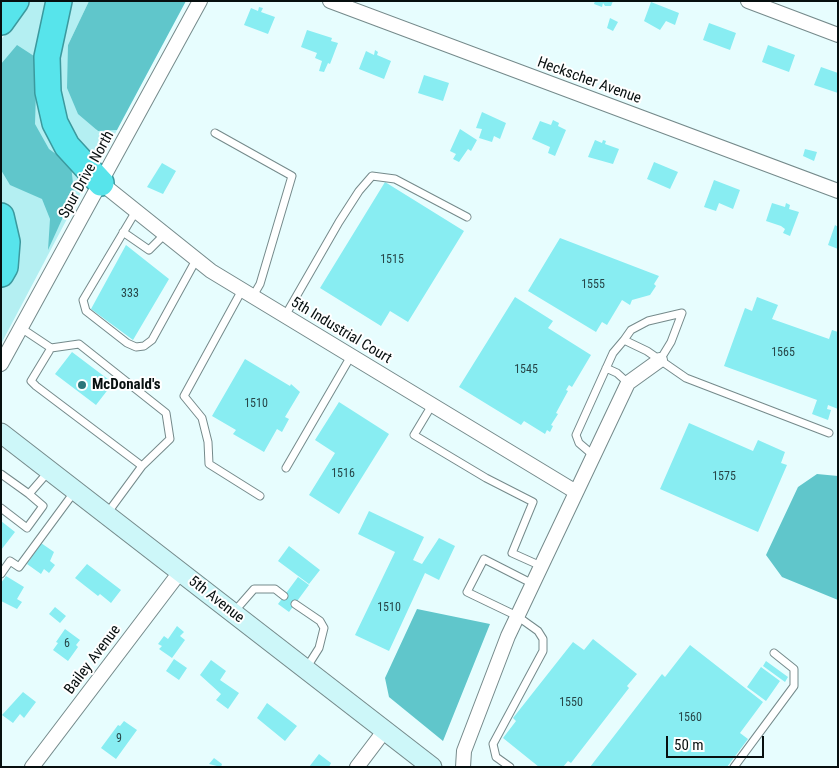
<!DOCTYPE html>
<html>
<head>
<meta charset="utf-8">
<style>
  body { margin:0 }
  #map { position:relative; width:839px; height:768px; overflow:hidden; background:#e7fdfe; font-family:"Roboto Condensed",sans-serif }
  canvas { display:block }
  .frame { position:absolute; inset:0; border:2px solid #070f0f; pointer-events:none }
  .scale { position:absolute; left:666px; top:736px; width:98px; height:22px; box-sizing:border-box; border:2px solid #070f0f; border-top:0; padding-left:6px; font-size:15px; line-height:18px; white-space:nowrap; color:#070f0f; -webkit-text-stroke:4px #fff; paint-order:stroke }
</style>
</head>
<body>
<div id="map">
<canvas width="839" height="768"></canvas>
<div class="frame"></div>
<div class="scale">50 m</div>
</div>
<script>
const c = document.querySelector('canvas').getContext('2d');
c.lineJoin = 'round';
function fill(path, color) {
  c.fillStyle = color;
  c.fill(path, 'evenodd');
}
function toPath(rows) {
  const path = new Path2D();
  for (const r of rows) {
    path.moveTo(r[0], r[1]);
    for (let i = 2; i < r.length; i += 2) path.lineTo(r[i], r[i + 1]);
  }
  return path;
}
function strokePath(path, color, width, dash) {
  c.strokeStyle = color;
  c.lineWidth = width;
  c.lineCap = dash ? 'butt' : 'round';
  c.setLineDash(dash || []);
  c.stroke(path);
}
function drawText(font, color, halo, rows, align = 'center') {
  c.font = font + ' "Roboto Condensed",sans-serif';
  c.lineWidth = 4;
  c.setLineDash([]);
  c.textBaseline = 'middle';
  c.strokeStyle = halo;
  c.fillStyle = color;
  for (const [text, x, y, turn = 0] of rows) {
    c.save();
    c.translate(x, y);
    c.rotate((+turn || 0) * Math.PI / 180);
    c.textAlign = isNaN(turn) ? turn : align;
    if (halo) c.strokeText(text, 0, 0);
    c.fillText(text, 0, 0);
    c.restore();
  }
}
const green = toPath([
  [29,1,51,1,40,74,87,181,1,344,1,288,6,283,9,217,1,199,1,40],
  [68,1,89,1,68,45,97,131,117,130,106,151,97,158,85,158,56,107,55,53]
]);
const forest = toPath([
  [89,1,186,1,117,130,98,131,78,114,67,88,68,45],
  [17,45,37,58,35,124,49,149,71,165,74,193,48,250,50,219,42,199,10,185,1,170,1,64],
  [817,474,838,476,838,600,782,577,766,555,798,487],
  [417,609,490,624,443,741,389,697,385,678]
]);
const building = toPath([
  [595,1,613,1,611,6,605,6,603,3,602,7,594,4],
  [651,2,679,13,675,25,666,21,660,30,644,21],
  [259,7,263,8,261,12,275,17,268,34,244,25,251,8,258,11],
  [610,18,618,22,613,31,607,28],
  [709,23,736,33,730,50,703,40],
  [307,30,332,38,331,41,338,43,330,64,328,63,324,72,319,71,322,61,315,58,317,53,301,47],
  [768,45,795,55,789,72,762,62],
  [375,50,378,52,377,55,391,61,384,79,359,69,366,51,374,55],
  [821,67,838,73,838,93,814,85],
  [424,75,449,83,443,101,418,93],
  [482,112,506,123,500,139,494,136,492,142,479,138,482,129,476,128],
  [553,120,559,123,558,126,566,130,555,156,548,153,550,147,532,139,540,121,551,125],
  [460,129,477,140,471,151,468,149,459,162,453,159,456,154,450,151],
  [595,140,602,143,603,140,606,141,605,144,619,149,613,164,588,157],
  [805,149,817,152,814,161,803,156],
  [654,162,678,172,670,189,647,179],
  [162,163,176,171,163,194,147,187],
  [714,180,740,190,733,209,719,203,716,211,704,207],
  [385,182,464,231,408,322,390,311,381,326,320,288],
  [772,203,785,207,786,203,790,205,789,209,799,212,790,236,783,233,785,229,781,226,766,221],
  [835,225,838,227,838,249,828,245],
  [560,238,659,276,654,284,656,286,650,295,632,300,630,305,622,300,607,325,602,322,596,332,528,291],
  [126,245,169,279,133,340,91,309],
  [515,297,553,321,548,328,591,355,572,387,569,385,566,390,568,391,556,413,558,414,551,425,553,426,550,432,547,430,545,434,524,421,521,425,459,387],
  [757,297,778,305,772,319,829,339,832,330,838,332,838,409,828,405,827,409,831,410,828,420,812,414,817,400,724,366,745,308,752,311],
  [72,352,113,383,96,405,55,374],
  [245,359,290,386,291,384,300,392,285,417,289,419,282,432,277,429,264,452,233,434,236,430,212,416],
  [339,402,389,434,339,514,309,495,335,453,315,440],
  [689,423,753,451,758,440,785,452,781,463,787,465,758,532,660,489],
  [369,511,424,537,413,560,422,564,439,538,455,546,439,580,425,573,389,651,355,635,395,552,358,534],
  [1,521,15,532,1,550],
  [41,543,54,552,50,561,55,565,49,573,44,569,41,574,27,564],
  [289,546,320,570,309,584,278,561],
  [87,564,121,590,111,603,100,594,98,596,75,578],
  [6,576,24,587,17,599,22,602,17,609,1,601,1,583],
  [298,577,309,585,289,612,278,604],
  [55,607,66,616,60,623,49,614],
  [177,626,184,632,180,636,185,640,172,658,159,649,162,646,158,644,164,636,168,639],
  [65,629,80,640,76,645,78,647,68,661,53,650,58,643,56,642],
  [593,639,637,674,627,686,629,688,571,763,568,761,563,767,539,767,503,738,516,721,513,718,573,642,584,650],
  [690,645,763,702,740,733,748,739,727,767,590,767,662,674,665,677],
  [174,659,187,668,179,680,166,671],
  [211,660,226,671,220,680,239,693,228,709,216,700,221,694,200,675],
  [766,661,788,677,785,682,763,666],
  [761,667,780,681,766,701,747,687],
  [23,692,36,702,24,718,20,714,13,723,2,715],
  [267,703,297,726,285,741,257,718],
  [124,721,137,730,116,759,101,748,118,725,120,726],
  [319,754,331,763,329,767,309,767],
  [214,758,222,764,221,767,209,764]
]);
const lane = toPath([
  [215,133,292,176,260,284,253,296],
  [136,211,83,300,86,311,127,343,136,347,144,346,152,340,196,260],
  [123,232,149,250,165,234],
  [242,290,184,396,202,418,208,442,209,464,260,496],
  [285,316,339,222,359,191,372,176,395,179,467,217],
  [21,328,51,348,31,381,36,386,142,466,106,515],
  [51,348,79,344,166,413,170,439,142,466],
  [660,360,671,342,682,313,648,321,631,330,624,340,647,351,686,378,829,433],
  [606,368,617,373,628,383],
  [432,405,414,435,486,478,533,502,512,553,541,566],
  [593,455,579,443,576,435,613,353,624,340],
  [286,468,351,356],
  [1,474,29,494,49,471],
  [1,508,27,528,43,506,29,494],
  [1,574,10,561,19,567,75,491],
  [295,604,320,621,324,628,319,648,307,667],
  [233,613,254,589,275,589,284,596],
  [510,767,496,757,493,744,543,651,543,639,538,631,517,616,467,592,484,559,533,584],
  [734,767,794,686,794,669,774,653]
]);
const street = toPath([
  [330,1,838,191],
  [748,1,838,35],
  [101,183,211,271,576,492],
  [1,364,200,1],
  [32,767,180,572],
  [357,767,385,730],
  [463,767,464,751,508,636,628,383,660,360]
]);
const secondary = toPath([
  [1,433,432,767]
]);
const highway = toPath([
  [59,1,47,57,48,92,55,123,67,146,101,183],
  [1,22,16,1],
  [1,216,7,242,5,267,1,274]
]);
const markers = [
  [82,385,5,"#2b7579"]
];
const numberNames = [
  ["1515",392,260],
  ["1555",593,285],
  ["333",130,294],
  ["1565",783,353],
  ["1545",526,370],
  ["1510",256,404],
  ["1516",343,474],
  ["1575",724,477],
  ["1510",389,608],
  ["6",67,644],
  ["1550",571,703],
  ["1560",690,718],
  ["9",119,739]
];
const streetNames = [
  ["Heckscher Avenue",589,81,20],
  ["Spur Drive North",87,175,-61],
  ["5th Industrial Court",341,331,31],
  ["5th Avenue",216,600,38],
  ["Bailey Avenue",93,660,-53]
];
const poiNames = [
  ["McDonald's",92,385]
];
fill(green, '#b4eff2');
fill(forest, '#60c6cb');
fill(building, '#88edf2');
strokePath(lane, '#758a8b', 9);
strokePath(street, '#758a8b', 16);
strokePath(secondary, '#758a8b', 21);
strokePath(highway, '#3b999e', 28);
strokePath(lane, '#fff', 7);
strokePath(street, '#fff', 14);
strokePath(secondary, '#cdf7f9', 19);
strokePath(highway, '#57e4eb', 25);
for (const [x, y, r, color] of markers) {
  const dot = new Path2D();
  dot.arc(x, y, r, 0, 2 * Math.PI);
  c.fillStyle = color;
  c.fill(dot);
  strokePath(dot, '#fff', 2);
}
drawText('12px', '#274648', null, numberNames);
drawText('15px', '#070f0f', '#fff', streetNames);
drawText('bold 15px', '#070f0f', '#fff', poiNames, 'left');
</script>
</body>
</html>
